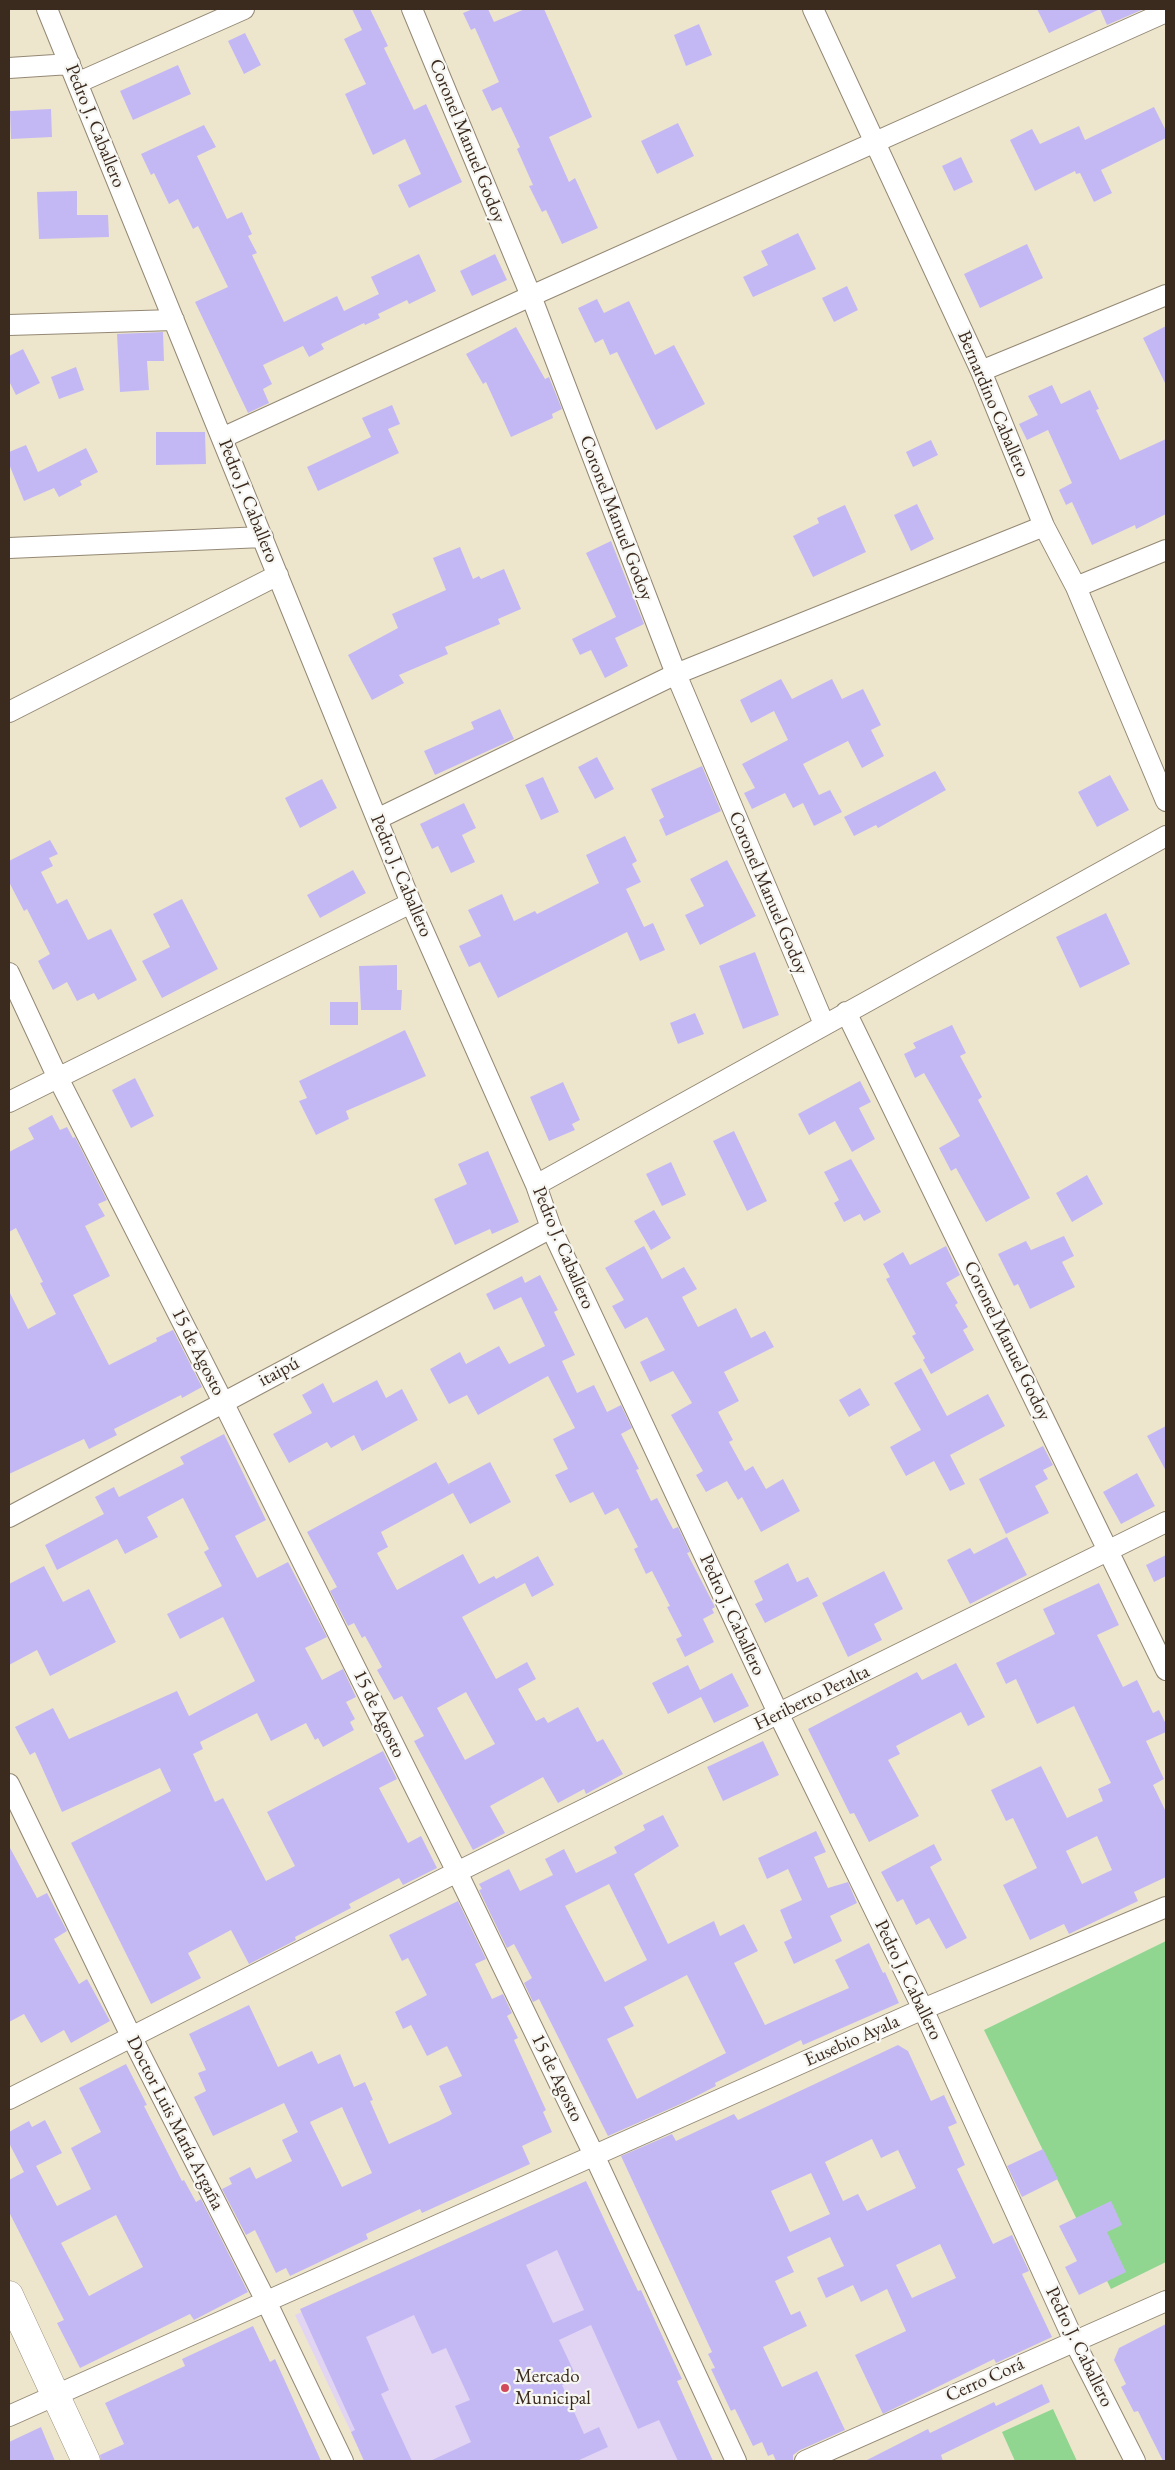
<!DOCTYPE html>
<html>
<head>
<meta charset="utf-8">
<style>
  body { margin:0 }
  #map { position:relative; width:1175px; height:2470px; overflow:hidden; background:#ede6cc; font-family:"EB Garamond",serif }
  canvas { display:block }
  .frame { position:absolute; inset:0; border:10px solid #3b2a1e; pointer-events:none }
</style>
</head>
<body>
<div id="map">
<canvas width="1175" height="2470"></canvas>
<div class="frame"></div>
</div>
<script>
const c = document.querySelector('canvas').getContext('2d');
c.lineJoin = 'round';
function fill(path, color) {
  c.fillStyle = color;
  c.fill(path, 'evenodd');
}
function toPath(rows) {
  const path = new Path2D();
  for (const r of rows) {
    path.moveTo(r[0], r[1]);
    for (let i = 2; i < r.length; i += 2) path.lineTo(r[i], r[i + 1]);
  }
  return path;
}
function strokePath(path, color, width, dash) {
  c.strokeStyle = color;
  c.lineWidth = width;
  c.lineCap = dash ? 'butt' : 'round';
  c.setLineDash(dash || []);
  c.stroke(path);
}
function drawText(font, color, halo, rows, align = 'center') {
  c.font = font + ' "EB Garamond",serif';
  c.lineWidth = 4.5;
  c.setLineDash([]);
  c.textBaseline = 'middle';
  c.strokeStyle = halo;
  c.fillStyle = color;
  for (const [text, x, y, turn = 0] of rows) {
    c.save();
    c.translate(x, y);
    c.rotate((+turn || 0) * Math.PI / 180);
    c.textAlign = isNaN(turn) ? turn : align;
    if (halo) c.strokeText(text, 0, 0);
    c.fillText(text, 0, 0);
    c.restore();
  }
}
const built = toPath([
  [590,2188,713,2461,365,2461,295,2315]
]);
const green = toPath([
  [1166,1941,1166,2262,1111,2289,984,2030],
  [1053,2409,1077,2461,1015,2461,1002,2432]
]);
const building = toPath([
  [352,9,370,9,388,46,384,48,414,110,426,104,462,182,409,208,398,185,421,174,405,139,373,155,345,94,366,84,344,39,362,30],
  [473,9,488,9,494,22,525,9,544,9,592,117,549,137,569,182,575,178,598,228,562,244,546,210,542,212,529,186,533,185,517,149,520,147,501,107,492,111,482,90,499,82,475,28,471,30,463,13],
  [1037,9,1144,9,1107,25,1100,9,1049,33],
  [699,24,712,55,686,66,674,35],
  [245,33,261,65,244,74,228,41],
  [178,65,191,94,133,120,120,91],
  [1154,107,1166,131,1166,138,1101,170,1112,193,1094,202,1080,173,1076,174,1075,171,1035,191,1010,140,1032,129,1040,144,1079,126,1085,140],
  [51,109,52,137,11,139,10,111],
  [678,123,694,156,657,174,641,141],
  [204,125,216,147,197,156,227,219,242,212,252,234,248,236,257,253,252,255,284,322,337,296,344,311,379,294,371,277,419,254,436,291,409,304,407,300,378,314,380,318,365,325,364,323,321,344,324,349,309,357,303,346,263,365,272,384,263,389,269,403,248,413,195,302,228,287,198,226,193,229,178,199,169,204,154,173,151,175,141,154],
  [961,157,973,182,954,191,942,166],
  [77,191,77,215,108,215,109,237,39,239,37,192],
  [798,233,816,269,753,297,743,277,768,265,761,251],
  [1027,244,1043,278,980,308,964,274],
  [495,254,507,280,472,296,460,271],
  [847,286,858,310,834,322,822,298],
  [597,299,604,313,629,301,655,355,674,345,705,404,656,430,617,352,610,355,603,339,595,343,578,308],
  [1166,326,1166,385,1143,338],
  [516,327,545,379,549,377,562,409,552,414,553,418,511,437,486,382,483,384,466,354],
  [163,332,164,361,147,361,149,390,120,392,117,334],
  [23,349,40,383,16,395,9,381,9,356],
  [76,367,84,390,59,399,51,377],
  [1052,385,1061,404,1090,390,1099,409,1096,410,1120,460,1166,439,1166,514,1136,529,1135,525,1092,545,1072,502,1066,505,1059,490,1072,483,1048,430,1027,440,1019,424,1038,415,1028,396],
  [392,405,400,424,388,429,399,453,318,491,307,467,371,437,362,418],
  [156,432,205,432,206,464,156,465],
  [931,440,938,455,913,467,906,452],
  [26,445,38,472,86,448,98,472,80,481,82,485,59,497,54,488,24,501,9,464,9,452],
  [917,504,934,539,911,551,894,515],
  [845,505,866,552,813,577,793,536,819,523,817,518],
  [611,541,644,624,615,638,628,666,605,678,591,650,580,655,572,639,616,617,586,553],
  [460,547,473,579,479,576,481,579,504,569,521,609,498,619,500,624,445,647,448,654,399,675,404,683,372,700,348,655,398,628,392,614,446,590,433,558],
  [781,679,792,699,832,679,842,699,863,689,881,725,871,730,884,756,862,768,848,741,803,764,819,795,830,790,842,812,814,826,803,803,793,808,785,793,752,809,744,793,755,788,742,764,788,740,774,711,751,723,740,700],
  [500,709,514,739,435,775,424,751,474,729,471,722],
  [597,757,614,789,595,799,578,767],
  [702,766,721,811,666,836,659,820,664,817,651,789],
  [935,771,946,790,878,828,876,825,854,836,844,817],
  [1110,775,1129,810,1097,827,1078,792],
  [543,777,559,812,541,820,525,785],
  [322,779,337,808,300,828,285,798],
  [464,803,476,828,462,835,475,862,451,873,438,846,432,849,420,824],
  [625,836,637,861,632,864,641,882,626,889,644,927,653,923,665,950,640,961,627,932,498,998,480,962,469,967,459,946,481,936,468,910,502,894,514,921,535,911,537,914,599,883,586,855],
  [50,840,58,854,49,858,53,866,41,872,57,904,67,899,88,940,111,929,137,980,98,1000,94,993,77,1001,67,982,53,990,38,961,50,954,27,909,24,911,9,882,9,861],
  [727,860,756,916,700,945,685,915,704,906,690,879],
  [353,870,366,893,320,918,307,895],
  [182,899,218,969,162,998,142,961,170,947,153,914],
  [1106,913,1130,964,1080,988,1056,937],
  [755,952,779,1015,743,1029,719,966],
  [397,965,397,990,402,990,401,1010,361,1010,359,966],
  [330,1002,358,1002,358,1025,330,1025],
  [695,1013,704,1034,678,1044,670,1023],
  [952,1025,966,1053,960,1056,982,1097,978,1100,1030,1198,986,1222,956,1168,951,1171,939,1148,960,1136,924,1073,915,1078,904,1054,916,1048,913,1043],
  [405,1030,426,1076,346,1111,349,1119,316,1135,299,1101,307,1098,299,1081],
  [135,1078,154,1116,131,1128,112,1090],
  [860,1081,871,1102,859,1108,875,1139,852,1152,835,1121,809,1135,798,1114],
  [563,1082,580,1120,572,1124,575,1130,549,1141,530,1097],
  [52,1115,60,1130,67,1127,73,1138,75,1137,107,1200,98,1204,105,1216,85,1226,110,1276,73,1295,109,1365,157,1341,156,1338,173,1330,202,1387,182,1398,181,1395,114,1429,117,1435,89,1449,84,1439,9,1474,9,1291,28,1329,56,1314,40,1283,43,1282,16,1228,9,1232,9,1152,34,1139,28,1128],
  [734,1131,767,1201,747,1211,713,1141],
  [488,1151,519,1222,492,1234,490,1229,455,1245,434,1199,467,1184,458,1164],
  [851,1159,881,1212,864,1221,860,1214,844,1222,834,1203,839,1200,824,1172],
  [671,1162,686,1195,662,1206,646,1174],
  [1087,1175,1103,1204,1072,1222,1056,1193],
  [654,1210,671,1238,651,1250,634,1221],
  [1064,1236,1074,1256,1062,1262,1075,1287,1030,1309,1018,1284,1014,1286,998,1254,1026,1241,1031,1250],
  [644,1246,662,1279,684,1267,697,1289,682,1297,698,1327,736,1308,751,1338,765,1331,774,1347,724,1372,739,1401,718,1412,733,1440,729,1442,745,1471,753,1466,766,1489,783,1479,800,1511,761,1532,742,1497,738,1500,727,1481,706,1492,696,1475,703,1471,671,1415,692,1403,673,1371,650,1382,640,1362,665,1350,647,1317,625,1329,612,1306,624,1300,605,1268],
  [946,1246,960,1275,946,1283,958,1303,955,1305,968,1327,963,1330,974,1350,931,1374,923,1360,925,1358,912,1336,916,1334,886,1279,890,1277,883,1264,903,1252,910,1265],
  [540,1275,558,1310,554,1312,575,1355,562,1361,577,1393,594,1385,607,1412,621,1405,632,1428,621,1434,639,1469,636,1470,651,1501,657,1498,673,1529,678,1527,690,1552,687,1553,715,1607,712,1609,714,1613,703,1619,714,1642,685,1657,676,1639,682,1636,667,1607,670,1606,652,1571,646,1574,634,1549,638,1547,618,1508,605,1515,593,1492,570,1503,555,1475,568,1469,553,1439,575,1428,548,1376,478,1415,467,1395,449,1404,430,1369,460,1352,466,1364,499,1346,509,1364,545,1346,521,1297,494,1310,486,1294,522,1276,525,1283],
  [921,1368,947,1416,988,1394,1005,1426,950,1455,965,1484,950,1491,934,1461,906,1476,890,1447,921,1430,894,1383],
  [377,1380,386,1398,402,1389,418,1420,362,1451,354,1435,331,1448,327,1442,289,1463,273,1434,312,1413,302,1395,323,1383,333,1403],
  [860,1388,870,1405,849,1417,839,1400],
  [1166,1426,1166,1471,1147,1436],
  [224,1434,266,1520,235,1536,257,1578,288,1562,327,1637,305,1648,322,1680,343,1669,356,1697,346,1702,355,1719,350,1722,354,1730,323,1747,318,1738,315,1740,306,1723,271,1741,257,1713,200,1742,203,1749,193,1754,215,1802,223,1798,266,1881,295,1866,267,1812,383,1751,397,1779,379,1788,408,1843,421,1836,437,1868,403,1885,399,1878,349,1904,351,1908,295,1937,296,1940,249,1964,231,1930,188,1953,201,1978,151,2004,71,1843,171,1791,160,1768,62,1812,35,1752,30,1755,15,1727,53,1708,69,1739,177,1691,189,1716,255,1681,223,1617,180,1639,167,1614,222,1586,204,1552,209,1549,183,1498,147,1517,158,1537,125,1554,117,1539,57,1570,45,1545,104,1514,95,1497,114,1487,119,1497,184,1464,180,1457],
  [1043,1446,1053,1465,1043,1470,1048,1479,1035,1486,1049,1513,1006,1534,979,1479],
  [436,1462,450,1487,448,1484,490,1462,511,1502,470,1524,453,1493,381,1532,388,1547,377,1553,397,1590,463,1554,479,1584,494,1576,496,1579,538,1556,554,1585,532,1597,525,1583,462,1617,496,1679,527,1662,536,1679,518,1689,536,1721,544,1717,548,1723,578,1707,597,1742,603,1739,623,1774,586,1794,584,1789,558,1803,543,1777,490,1806,505,1833,473,1850,414,1741,424,1736,402,1696,394,1700,377,1670,382,1667,365,1636,362,1638,354,1623,348,1626,330,1591,337,1587,307,1532],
  [466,1692,495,1744,465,1760,437,1708],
  [1137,1473,1155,1506,1121,1524,1103,1492],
  [1007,1537,1027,1575,970,1604,947,1560,970,1548,974,1554],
  [1166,1555,1166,1576,1154,1582,1146,1565],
  [788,1563,797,1582,808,1577,818,1596,765,1623,755,1604,763,1600,754,1581],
  [44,1566,63,1602,89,1589,116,1642,50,1676,37,1650,9,1665,9,1584],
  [884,1571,903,1609,874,1624,882,1640,848,1657,822,1603],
  [1099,1583,1119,1625,1097,1635,1123,1687,1137,1680,1153,1713,1159,1710,1166,1724,1166,1732,1146,1741,1164,1779,1153,1785,1166,1812,1166,1877,1134,1892,1138,1901,1069,1934,1064,1924,1030,1940,1003,1885,1037,1868,1013,1818,1006,1821,991,1790,1041,1766,1067,1818,1103,1801,1098,1789,1111,1783,1074,1706,1037,1724,1016,1679,1006,1684,996,1663,1055,1634,1043,1609],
  [1097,1836,1112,1870,1082,1884,1066,1851],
  [956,1663,985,1717,968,1726,961,1712,896,1746,900,1754,888,1760,919,1816,869,1842,854,1813,850,1814,808,1729,917,1672,922,1680],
  [688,1665,700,1690,732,1673,749,1706,714,1723,701,1697,668,1714,652,1683],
  [763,1741,779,1775,723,1801,707,1767],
  [663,1815,679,1846,634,1874,668,1944,714,1921,720,1936,744,1924,758,1951,734,1963,765,2025,849,1988,835,1960,869,1943,883,1973,885,1972,899,2003,803,2045,801,2040,715,2083,716,2086,685,2102,608,2136,539,1999,533,2002,524,1983,532,1978,514,1944,507,1948,479,1890,482,1889,479,1884,509,1869,520,1891,553,1875,545,1859,564,1849,576,1873,617,1853,614,1847,645,1830,643,1825],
  [609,1884,647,1960,605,1982,565,1906],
  [687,1975,726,2053,637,2099,607,2039,634,2026,624,2007],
  [816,1831,826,1852,814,1857,828,1888,848,1882,857,1903,830,1916,842,1941,794,1964,784,1942,792,1938,780,1910,802,1900,788,1869,767,1879,758,1858],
  [934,1844,942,1860,930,1867,967,1938,946,1949,929,1918,916,1925,903,1899,897,1902,881,1872],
  [9,1846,37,1898,47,1893,67,1931,54,1939,79,1984,87,1979,110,2021,71,2043,64,2030,41,2043,24,2014,9,2022],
  [458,1901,486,1959,475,1964,492,1999,503,1994,512,2013,507,2016,518,2038,514,2040,546,2110,543,2112,552,2132,522,2146,530,2164,422,2213,420,2209,366,2234,368,2239,290,2276,286,2268,276,2273,255,2230,246,2235,222,2189,232,2184,229,2178,250,2167,256,2179,292,2161,282,2140,298,2132,284,2103,213,2136,194,2097,206,2091,198,2073,206,2070,189,2034,249,2005,278,2067,312,2051,318,2064,340,2054,354,2087,365,2082,373,2100,370,2101,389,2144,439,2121,452,2114,439,2086,462,2076,447,2046,427,2056,411,2025,403,2029,395,2012,427,1995,408,1958,402,1961,389,1935],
  [342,2107,372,2173,342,2187,310,2122],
  [898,2045,908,2051,931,2101,944,2095,957,2123,948,2127,965,2165,957,2169,993,2244,1012,2235,1029,2271,1022,2274,1052,2337,996,2363,994,2359,883,2414,855,2355,906,2331,887,2289,861,2302,853,2285,826,2298,817,2278,844,2266,830,2237,787,2257,794,2272,775,2281,791,2315,800,2311,807,2326,763,2347,782,2387,817,2371,845,2430,800,2450,793,2455,793,2461,776,2461,773,2454,768,2456,762,2442,753,2446,735,2409,731,2411,711,2369,715,2368,708,2354,712,2352,621,2156,672,2134,676,2141,734,2114,738,2120],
  [872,2139,881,2158,898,2150,916,2188,867,2211,858,2194,843,2201,825,2162],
  [811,2173,830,2214,790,2232,771,2191],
  [940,2244,956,2278,912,2298,896,2265],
  [126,2064,147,2105,144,2106,182,2181,184,2180,196,2202,201,2199,248,2292,194,2320,190,2314,80,2368,57,2323,64,2320,9,2212,9,2180,24,2172,9,2143,9,2132,29,2121,32,2127,45,2120,62,2153,36,2166,57,2206,91,2189,71,2148,101,2132,79,2088],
  [116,2215,143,2267,89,2296,61,2243],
  [1043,2149,1058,2179,1022,2197,1007,2166],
  [586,2181,638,2291,641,2290,682,2379,677,2381,713,2461,678,2461,659,2420,638,2429,591,2325,559,2340,577,2378,562,2385,584,2434,599,2427,608,2447,577,2461,430,2461,471,2442,455,2406,470,2400,446,2348,432,2354,414,2315,366,2337,389,2390,381,2394,412,2461,364,2461,351,2432,355,2430,300,2309],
  [557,2250,584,2310,553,2323,526,2265],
  [1111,2201,1122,2225,1107,2232,1126,2272,1079,2295,1065,2267,1077,2261,1059,2226],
  [1166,2324,1166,2461,1163,2461,1138,2411,1134,2412,1121,2387,1126,2384,1114,2360,1119,2348],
  [253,2326,270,2362,275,2359,321,2461,101,2461,100,2455,124,2444,105,2403,185,2366,182,2359],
  [1042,2384,1050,2402,941,2455,943,2461,865,2461,928,2429,930,2433,994,2402,996,2406],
  [41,2427,55,2461,9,2461,9,2442]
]);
const minor = toPath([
  [47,9,411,903,536,1185,551,1228,779,1715,923,2009,1074,2341,1135,2461],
  [412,9,531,296,676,674,824,1024],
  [813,9,981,371,1044,526,1076,587,1166,801],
  [9,68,70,64],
  [77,83,244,9],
  [9,325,174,320],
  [981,371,1166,295],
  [222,438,531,296,1166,12],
  [9,548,263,537],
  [1076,587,1166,550],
  [9,712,278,575],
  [377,819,676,674,1044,526],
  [9,973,57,1076,223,1402,457,1872,594,2155,736,2461],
  [846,1012,1166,1670],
  [9,1102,411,903],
  [536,1185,1166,836],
  [9,1517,551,1228],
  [9,1784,131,2036,266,2301,343,2461],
  [9,2099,457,1872,1166,1522],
  [9,2416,923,2009,1166,1907],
  [805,2461,1166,2301]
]);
const trunk = toPath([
  [9,2295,86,2461]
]);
const markers = [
  [505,2388,5,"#d1495b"]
];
const streetNames = [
  ["Pedro J. Caballero",95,126,68],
  ["Coronel Manuel Godoy",467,141,68],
  ["Bernardino Caballero",993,404,67],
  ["Pedro J. Caballero",248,501,68],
  ["Coronel Manuel Godoy",616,518,69],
  ["Pedro J. Caballero",401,876,67],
  ["Coronel Manuel Godoy",768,893,67],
  ["Pedro J. Caballero",563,1248,67],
  ["Coronel Manuel Godoy",1007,1341,64],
  ["15 de Agosto",198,1352,63],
  ["itaipú",279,1372,-28],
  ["Pedro J. Caballero",732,1615,65],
  ["Heriberto Peralta",812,1698,-26],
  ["15 de Agosto",379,1714,64],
  ["Pedro J. Caballero",908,1980,64],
  ["Eusebio Ayala",852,2041,-24],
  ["15 de Agosto",557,2078,64],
  ["Doctor Luis María Argaña",175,2123,63],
  ["Pedro J. Caballero",1079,2347,64],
  ["Cerro Corá",985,2380,-24]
];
const poiNames = [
  ["Mercado",515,2377],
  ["Municipal",515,2399]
];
fill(built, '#e2d4f3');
fill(green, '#90d691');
fill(building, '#c4b8f4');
strokePath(minor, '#948875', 22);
strokePath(trunk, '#948875', 29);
strokePath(minor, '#fff', 20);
strokePath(trunk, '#fff', 28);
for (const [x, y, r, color] of markers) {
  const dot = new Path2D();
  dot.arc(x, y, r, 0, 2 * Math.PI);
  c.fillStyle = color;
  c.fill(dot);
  strokePath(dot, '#f6f6f2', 2);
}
drawText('19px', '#3b2a1e', '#f6f6f2', streetNames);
drawText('19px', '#3b2a1e', '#f6f6f2', poiNames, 'left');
</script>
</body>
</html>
